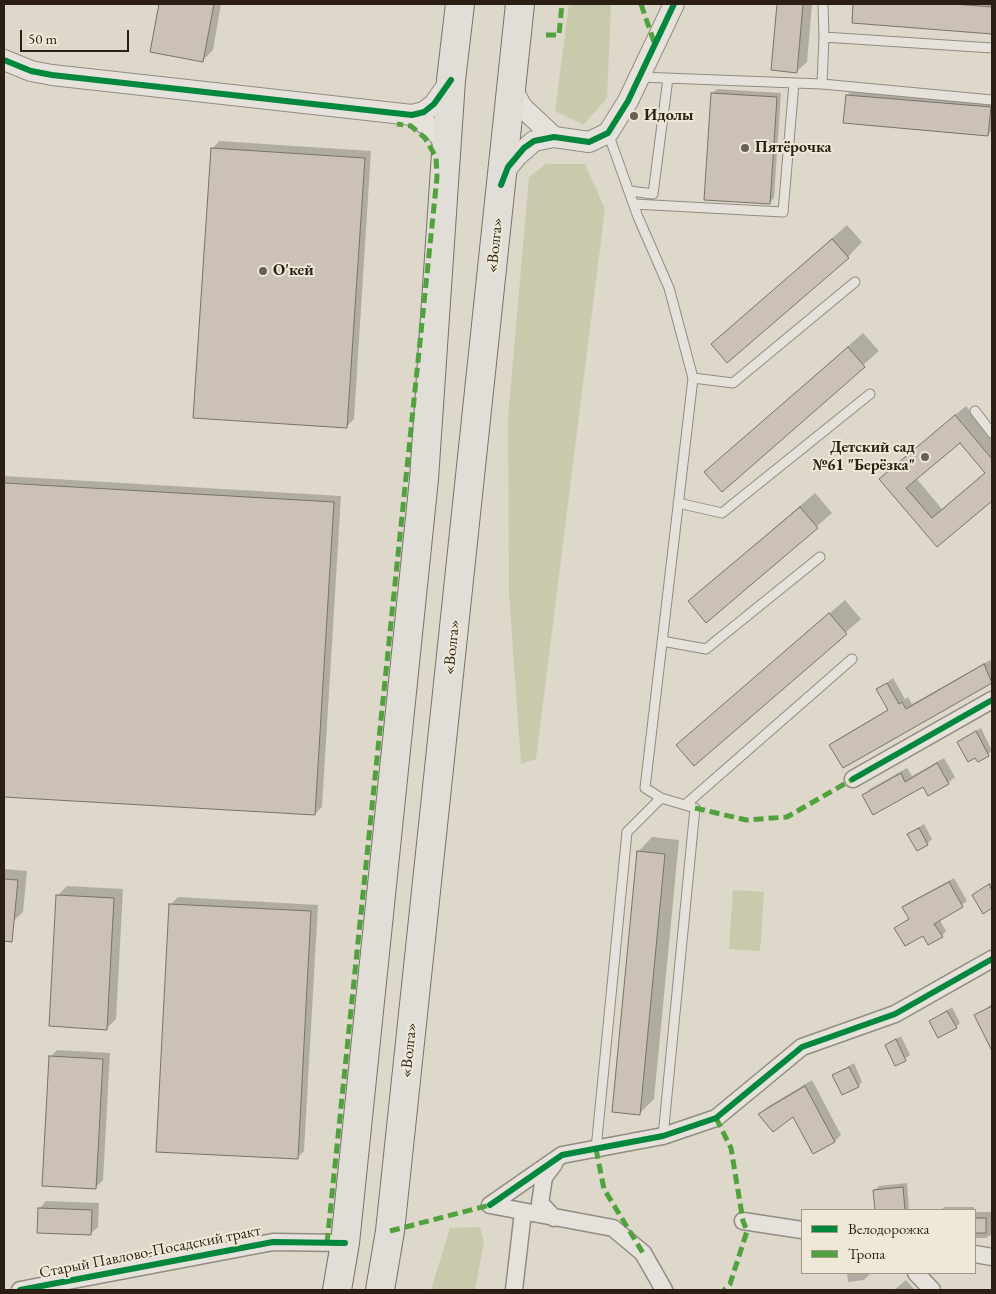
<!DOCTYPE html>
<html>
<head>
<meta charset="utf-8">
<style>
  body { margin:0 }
  #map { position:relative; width:996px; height:1294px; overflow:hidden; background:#ddd8ca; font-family:"EB Garamond",serif }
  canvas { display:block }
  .frame { position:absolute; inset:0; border:5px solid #2b1f14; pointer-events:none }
  .legend { position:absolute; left:801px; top:1209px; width:175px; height:65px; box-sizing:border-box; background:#eee8d7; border:1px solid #a09889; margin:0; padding:6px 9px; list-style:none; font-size:15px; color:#2b1f14 }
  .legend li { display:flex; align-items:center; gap:10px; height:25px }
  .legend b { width:25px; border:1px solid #a09889 }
  .scale { position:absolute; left:20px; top:30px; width:109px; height:22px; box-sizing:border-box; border:2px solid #2b1f14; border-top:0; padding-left:6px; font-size:15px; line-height:18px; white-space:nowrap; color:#2b1f14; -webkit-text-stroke:4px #eee8d7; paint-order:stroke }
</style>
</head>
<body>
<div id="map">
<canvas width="996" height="1294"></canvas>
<div class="frame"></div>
<ul class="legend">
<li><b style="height:6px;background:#00873e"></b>Велодорожка</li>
<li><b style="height:6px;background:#51a23f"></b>Тропа</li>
</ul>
<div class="scale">50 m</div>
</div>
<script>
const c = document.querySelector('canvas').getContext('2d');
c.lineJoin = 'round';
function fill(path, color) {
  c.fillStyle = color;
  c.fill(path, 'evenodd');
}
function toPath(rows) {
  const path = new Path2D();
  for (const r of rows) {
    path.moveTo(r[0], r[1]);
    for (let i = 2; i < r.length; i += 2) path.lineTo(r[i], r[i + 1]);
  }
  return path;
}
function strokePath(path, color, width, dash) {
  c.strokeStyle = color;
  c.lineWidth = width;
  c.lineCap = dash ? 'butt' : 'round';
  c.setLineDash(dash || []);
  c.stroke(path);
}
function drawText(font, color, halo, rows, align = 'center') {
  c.font = font + ' "EB Garamond",serif';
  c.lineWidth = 4;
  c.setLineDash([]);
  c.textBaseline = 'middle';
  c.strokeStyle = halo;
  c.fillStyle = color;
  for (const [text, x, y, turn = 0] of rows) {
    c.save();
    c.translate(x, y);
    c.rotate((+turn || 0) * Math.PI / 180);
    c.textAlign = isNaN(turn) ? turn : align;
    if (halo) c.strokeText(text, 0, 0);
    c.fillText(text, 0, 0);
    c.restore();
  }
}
const green = toPath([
  [569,4,611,4,607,98,583,125,555,111],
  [546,164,585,164,605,209,536,759,521,764,509,593,508,418,529,177],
  [733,890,764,892,760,951,729,949],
  [480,1227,484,1242,475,1290,431,1290,450,1228]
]);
const shadow = toPath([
  [160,4,221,4,213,50,203,60,151,51],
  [778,4,812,4,807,62,797,71,773,69],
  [854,4,992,4,992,33,853,21],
  [857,85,992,97,992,130,988,135,847,95],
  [717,89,781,93,774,198,769,203,712,93],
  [219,141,371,151,354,419,347,426,212,149],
  [847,225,862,242,848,257,712,344],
  [863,333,879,351,722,490,706,472],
  [966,406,992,438,992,499,937,546,891,469],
  [960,441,986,472,942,509,916,478],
  [4,476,341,496,322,807,315,814,4,796],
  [815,493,832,513,706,621,689,601],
  [845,600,861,619,694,764,678,745],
  [990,660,992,664,992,682,882,746,881,744,831,745,836,740,889,709,878,689,893,678,905,699,908,697,912,704],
  [981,728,992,751,978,761,958,742],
  [944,758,955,777,948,783,863,796,870,789,907,768,912,776],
  [924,824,932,839,927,844,909,834],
  [652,837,679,840,654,1099,639,1114,638,852],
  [4,869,27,871,23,912,4,930],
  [954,878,967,901,939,919,946,931,942,936,923,934,896,928,910,918,904,907,908,903],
  [992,882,992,907,983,912,973,895],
  [67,886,123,889,116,1019,107,1028,57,896],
  [178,897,318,905,304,1151,297,1158,171,904],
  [992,1004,992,1042,990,1044,976,1016],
  [952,1007,960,1023,956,1027,931,1021],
  [901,1036,910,1055,896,1065,887,1045],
  [57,1050,110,1053,103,1180,95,1188,50,1057],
  [854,1063,862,1082,858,1086,834,1075],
  [812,1080,841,1135,835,1141,793,1116,760,1114,767,1107],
  [907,1183,909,1210,876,1210,874,1191,879,1186],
  [46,1201,99,1203,98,1227,90,1234,39,1209],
  [944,1207,974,1207,974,1210,941,1210],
  [975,1212,992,1212,992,1234,986,1238,975,1238],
  [847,1273,868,1273,869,1275,864,1280,848,1282],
  [906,1280,915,1290,894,1290]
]);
const building = toPath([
  [159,4,214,4,203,62,150,52,159,4],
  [777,4,803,4,797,73,771,70,777,4],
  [853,4,954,4,992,7,992,34,852,23,853,4],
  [711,93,777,97,770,204,704,200,711,93],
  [846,95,991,107,988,136,843,123,846,95],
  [211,148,365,158,347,428,193,418,211,148],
  [832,239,849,258,727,363,711,344,832,239],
  [848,347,865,367,722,492,704,472,848,347],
  [955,415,992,459,992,501,937,547,879,479,955,415],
  [960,443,985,473,932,518,906,488,960,443],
  [4,483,334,502,315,815,4,797,4,483],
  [800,507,818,528,706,623,688,601,800,507],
  [829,613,847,634,694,766,676,745,829,613],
  [984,664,992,683,843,768,829,745,888,710,876,689,887,683,899,704,902,702,906,709,984,664],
  [976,731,989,756,978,762,975,758,968,762,957,742,976,731],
  [937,763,949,784,928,796,923,787,873,815,862,795,901,773,905,782,937,763],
  [919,828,928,845,917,851,907,834,919,828],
  [637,851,665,854,640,1115,612,1112,637,851],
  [4,879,18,880,12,942,4,941,4,879],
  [949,882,963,907,934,924,943,937,928,945,923,936,905,946,894,928,909,919,902,907,949,882],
  [989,884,992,891,992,908,983,914,972,895,989,884],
  [56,895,114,898,107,1030,49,1026,56,895],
  [169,904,311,911,298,1159,156,1152,169,904],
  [992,1006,992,1051,974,1015,992,1006],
  [947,1011,957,1028,938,1038,929,1021,947,1011],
  [896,1039,906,1061,895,1066,885,1045,896,1039],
  [49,1056,103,1059,96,1189,42,1186,49,1056],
  [849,1067,859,1087,842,1095,832,1075,849,1067],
  [805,1086,835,1142,813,1154,793,1117,773,1132,758,1114,805,1086],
  [903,1187,905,1210,875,1210,873,1190,903,1187],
  [38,1208,92,1210,91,1235,37,1233,38,1208],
  [975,1218,986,1218,986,1233,975,1233,975,1218]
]);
const service = toPath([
  [823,4,824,37,992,48],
  [824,37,822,84,992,100],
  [639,77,822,84],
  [608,133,638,217,669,288,693,378,645,788,661,798,695,808,663,1136],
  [630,191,653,194,668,78],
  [634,204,783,212,794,83],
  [693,378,733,383,855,282],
  [975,411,992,433],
  [678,503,722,513,870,394],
  [662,641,706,649,820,557],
  [685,805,852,659],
  [596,1149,627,832,661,798]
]);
const minor = toPath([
  [853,779,992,700],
  [490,1205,562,1155,663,1136,716,1118,802,1047,895,1014,992,959],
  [490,1205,613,1228,643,1253,664,1290],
  [554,1218,540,1203,544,1177,554,1164],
  [743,1221,802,1230],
  [975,1254,992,1257],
  [916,1273,932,1290],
  [20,1290,273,1242,345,1243],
  [514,1290,523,1212]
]);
const tertiary = toPath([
  [4,60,31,71,52,75,412,115,424,112,434,104,451,80],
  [511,87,522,107,554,137],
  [412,115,436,131,445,144,446,153],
  [504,178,508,167,517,156,534,141,554,137,589,142,608,133,628,101,674,4]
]);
const trunk = toPath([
  [337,1290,345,1243,424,479,451,80,460,4],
  [380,1290,390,1231,520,4]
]);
const quiet = toPath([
  [641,4,655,45],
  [546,35,559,35,562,4],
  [695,808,746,820,787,817,853,779],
  [716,1118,731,1148,743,1221,747,1231,730,1284,724,1290],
  [596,1149,604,1189,643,1253],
  [390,1231,490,1205],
  [327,1243,437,177,436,157,425,138,411,126,397,124]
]);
const cycleway = toPath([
  [4,60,31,71,52,75,412,115,424,112,434,104,451,80],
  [501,185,508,167,524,148,534,141,554,137,589,142,608,133,628,101,674,4],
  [853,779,992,700],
  [490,1205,562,1155,663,1136,716,1118,802,1047,895,1014,992,959],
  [20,1290,273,1242,345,1243]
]);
const markers = [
  [634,116,5,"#696054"],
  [745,148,5,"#696054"],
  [263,271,5,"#696054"],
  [925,457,5,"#696054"]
];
const poiNames = [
  ["Идолы",644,116],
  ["Пятёрочка",755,148],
  ["О'кей",273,271],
  ["Детский сад",915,448,"right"],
  ["№61 \"Берёзка\"",915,466,"right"]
];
const streetNames = [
  ["«Волга»",495,245,-84],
  ["«Волга»",452,647,-84],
  ["«Волга»",409,1050,-84],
  ["Старый Павлово-Посадский тракт",150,1252,-11]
];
fill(green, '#c8caab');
fill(shadow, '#0003');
fill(building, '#ccc1b6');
strokePath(building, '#77726a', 1);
strokePath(service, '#918c82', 11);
strokePath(minor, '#918c82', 19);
strokePath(tertiary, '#918c82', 22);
strokePath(trunk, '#77726a', 30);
strokePath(service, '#e6e2db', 9);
strokePath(minor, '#e6e2db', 16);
strokePath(tertiary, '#e6e2db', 20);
strokePath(trunk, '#e0ded6', 28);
strokePath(quiet, '#51a23f', 5, [10, 5]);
strokePath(cycleway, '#00873e', 6);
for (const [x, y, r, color] of markers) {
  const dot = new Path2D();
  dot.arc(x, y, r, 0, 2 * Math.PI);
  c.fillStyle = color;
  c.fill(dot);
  strokePath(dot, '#eee8d7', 2);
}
drawText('bold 16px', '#2b1f14', '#eee8d7', poiNames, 'left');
drawText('16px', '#2b1f14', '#eee8d7', streetNames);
</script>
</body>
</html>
